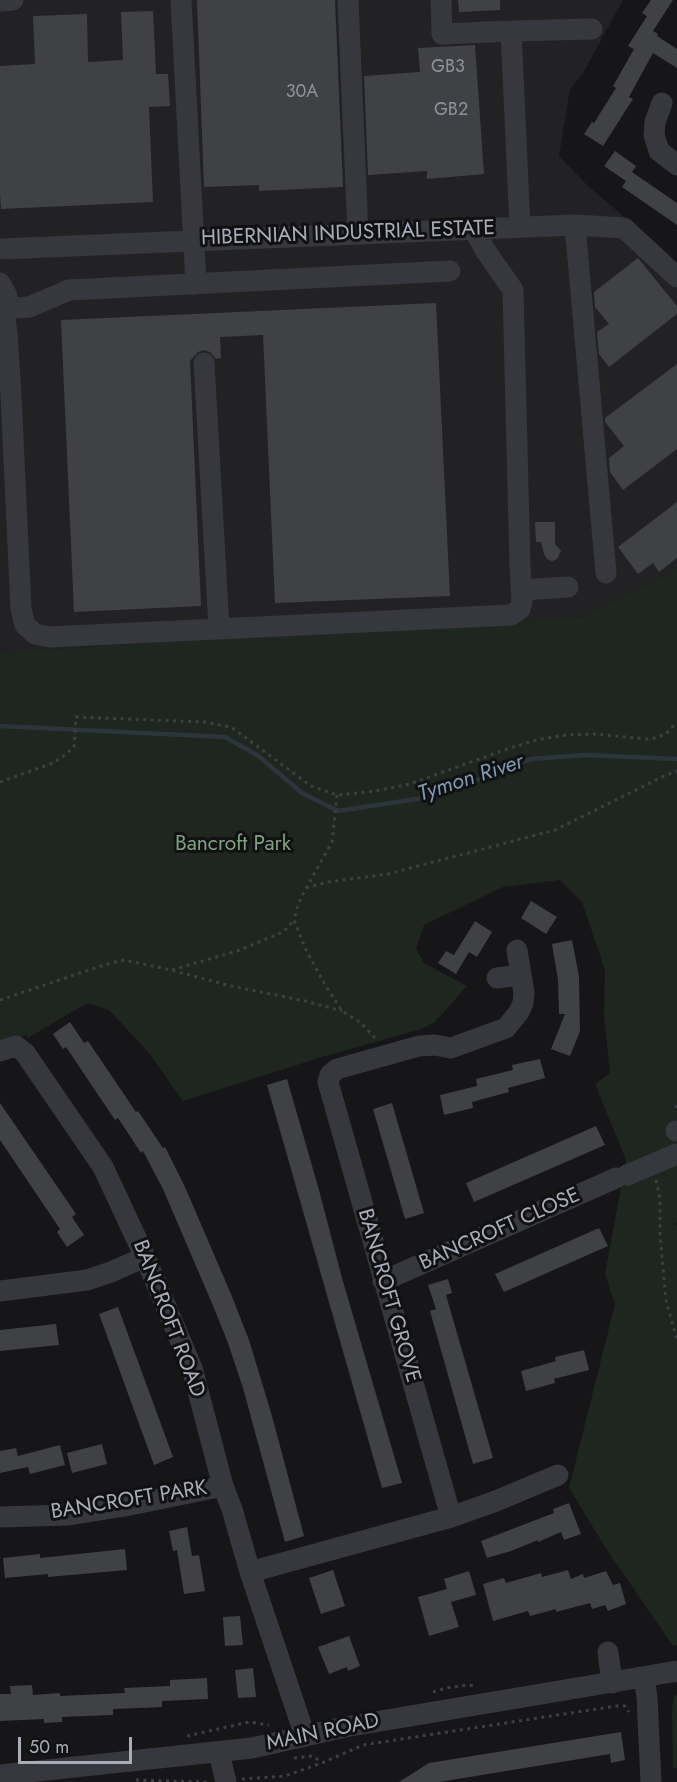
<!DOCTYPE html>
<html>
<head>
<meta charset="utf-8">
<style>
  body { margin:0 }
  #map { position:relative; width:677px; height:1782px; overflow:hidden; background:#161618; font-family:Jost,sans-serif }
  canvas { display:block }
  .scale { position:absolute; left:18px; top:1737px; width:114px; height:27px; box-sizing:border-box; border:3px solid #a8adb8; border-top:0; padding-left:8px; font-size:18px; line-height:21px; white-space:nowrap; color:#a8adb8; -webkit-text-stroke:4px #111113; paint-order:stroke }
</style>
</head>
<body>
<div id="map">
<canvas width="677" height="1782"></canvas>
<div class="scale">50 m</div>
</div>
<script>
const c = document.querySelector('canvas').getContext('2d');
c.lineJoin = 'round';
function fill(path, color) {
  c.fillStyle = color;
  c.fill(path, 'evenodd');
}
function toPath(rows) {
  const path = new Path2D();
  for (const r of rows) {
    path.moveTo(r[0], r[1]);
    for (let i = 2; i < r.length; i += 2) path.lineTo(r[i], r[i + 1]);
  }
  return path;
}
function strokePath(path, color, width, dash) {
  c.strokeStyle = color;
  c.lineWidth = width;
  c.lineCap = dash ? 'butt' : 'round';
  c.setLineDash(dash || []);
  c.stroke(path);
}
function drawText(font, color, halo, rows, align = 'center') {
  c.font = font + ' Jost,sans-serif';
  c.lineWidth = 6;
  c.setLineDash([]);
  c.textBaseline = 'middle';
  c.strokeStyle = halo;
  c.fillStyle = color;
  for (const [text, x, y, turn = 0] of rows) {
    c.save();
    c.translate(x, y);
    c.rotate((+turn || 0) * Math.PI / 180);
    c.textAlign = isNaN(turn) ? turn : align;
    if (halo) c.strokeText(text, 0, 0);
    c.fillText(text, 0, 0);
    c.restore();
  }
}
const built = toPath([
  [0,0,623,0,583,73,570,89,559,156,588,186,615,209,677,267,677,568,585,616,0,652]
]);
const green = toPath([
  [677,568,677,1222,675,1224,677,1226,677,1645,673,1646,607,1550,569,1488,615,1304,605,1274,626,1160,595,1084,610,1073,604,1016,605,970,582,902,560,880,503,887,424,925,416,949,424,963,467,986,435,1022,421,1029,322,1057,183,1101,149,1053,109,1010,87,1003,28,1038,26,1035,0,1046,0,652,585,616],
  [677,1694,677,1768,673,1768,672,1709,674,1696]
]);
const stream = toPath([
  [0,726,225,737,257,755,302,793,338,811,436,796,531,759,586,755,677,759]
]);
const building = toPath([
  [197,0,335,0,343,187,259,191,259,185,204,187],
  [458,0,500,0,500,10,459,12],
  [651,0,673,0,653,31,658,34,657,36,677,49,677,68,653,53,629,97,633,99,603,146,584,134,592,122,594,123,616,88,613,86,634,49,628,46,647,16,642,13],
  [153,11,156,74,168,74,170,106,149,107,153,202,1,209,0,194,0,66,35,64,33,16,87,14,88,62,123,60,121,12],
  [475,45,484,174,427,179,427,171,368,175,364,76,420,72,418,48],
  [615,151,636,166,632,172,677,203,677,225,622,187,626,181,604,166],
  [638,258,677,306,677,314,609,367,599,354,597,332,609,324,595,307,594,292],
  [436,303,450,596,275,603,263,335,220,337,221,358,216,359,210,352,204,350,198,352,192,359,190,360,201,606,74,612,61,320],
  [677,364,677,449,623,490,610,472,609,458,624,446,605,422,605,418],
  [677,502,677,558,659,572,653,563,638,574,618,547],
  [535,522,555,522,555,544,561,551,557,559,552,561,547,559,544,554,541,542,536,542],
  [531,901,557,917,546,934,521,918],
  [475,921,492,932,477,957,469,952,456,974,438,963,446,951,454,955],
  [572,940,579,976,580,1031,570,1056,551,1049,565,1014,559,1014,558,980,552,944],
  [70,1022,84,1043,88,1041,136,1112,138,1111,163,1148,165,1147,185,1187,231,1294,249,1340,272,1416,304,1536,285,1542,243,1388,228,1343,214,1308,163,1189,143,1151,141,1153,118,1118,115,1120,66,1047,63,1049,53,1034],
  [540,1059,545,1078,508,1088,509,1092,472,1102,473,1108,444,1115,440,1095,477,1086,476,1079,513,1070,512,1065],
  [287,1079,319,1190,342,1278,402,1483,382,1488,267,1085],
  [0,1103,76,1214,72,1217,84,1235,67,1247,57,1232,60,1229,0,1140],
  [392,1103,424,1213,405,1219,373,1109],
  [596,1126,605,1145,474,1202,466,1183],
  [599,1228,608,1246,504,1292,495,1274],
  [448,1279,452,1293,446,1295,493,1458,473,1464,430,1311,436,1309,428,1285],
  [118,1307,173,1457,154,1465,99,1314],
  [56,1324,59,1345,0,1351,0,1330],
  [584,1350,589,1370,554,1379,555,1383,526,1391,521,1371,556,1361,555,1357],
  [102,1444,107,1464,72,1473,67,1453],
  [60,1445,65,1465,30,1474,28,1467,0,1473,0,1451,16,1448,18,1456],
  [569,1503,581,1534,564,1540,561,1532,538,1542,538,1540,511,1551,487,1558,481,1541,554,1513,553,1509],
  [187,1527,192,1556,199,1555,205,1591,184,1594,177,1550,173,1551,169,1531],
  [125,1549,127,1570,48,1577,48,1574,5,1578,3,1558,40,1554,40,1558],
  [333,1570,345,1606,321,1614,309,1578],
  [568,1570,571,1579,583,1574,584,1578,606,1571,613,1585,620,1583,626,1604,608,1611,605,1605,592,1609,590,1603,556,1612,556,1609,530,1616,528,1611,493,1621,483,1584,504,1578,506,1583,541,1573,542,1577],
  [469,1571,476,1595,451,1602,459,1627,429,1636,418,1597,447,1589,444,1579],
  [240,1616,243,1645,225,1646,223,1617],
  [349,1636,360,1666,348,1671,347,1667,329,1674,318,1647],
  [253,1668,256,1697,238,1698,235,1670],
  [207,1678,208,1699,162,1701,162,1707,113,1709,113,1715,62,1717,62,1722,44,1723,44,1719,0,1721,0,1694,11,1694,10,1686,32,1685,33,1695,60,1693,60,1696,125,1693,124,1688,170,1686,170,1680],
  [621,1732,625,1760,611,1763,610,1754,439,1782,399,1782,429,1763]
]);
const path = toPath([
  [0,782,53,763,65,755,74,747,76,717,204,722,231,727,311,786,337,795,375,791,410,784,510,748,537,740,566,735,594,734,646,739,655,738,666,734,677,722],
  [337,795,332,842,303,894,297,908,294,920,305,948,324,983,342,1011,361,1023,377,1040],
  [306,888,328,882,388,874,555,830,664,776,677,771],
  [172,970,240,950,283,932,294,920],
  [0,1000,104,965,124,960,171,970,231,986,305,1001,342,1011],
  [676,1108,677,1105],
  [656,1180,660,1199,660,1235,666,1300,677,1340],
  [433,1692,446,1688,468,1685,477,1686],
  [187,1736,249,1722,269,1725],
  [294,1758,312,1756,322,1762],
  [242,1779,285,1776,322,1763,363,1745,616,1706,625,1706,629,1712],
  [136,1780,207,1782]
]);
const minor = toPath([
  [181,0,196,284],
  [348,0,358,234],
  [441,0,442,34,511,31],
  [0,1,13,0],
  [662,103,655,122,654,135,659,151,677,165],
  [575,225,606,573],
  [520,227,511,31,592,29],
  [0,249,575,225,624,228,677,277],
  [0,283,7,296,4,309,7,334,11,395,21,609,25,625,35,634,50,637,511,615,520,609,522,601,520,566,513,290,485,250,474,229],
  [0,309,29,307,69,290,450,271],
  [204,363,219,628],
  [522,590,568,587],
  [497,978,521,975],
  [0,1051,16,1046,25,1053,103,1167,145,1257,192,1368,223,1486,232,1509,250,1572,305,1736],
  [676,1131,677,1131],
  [627,1175,677,1154],
  [383,1281,616,1178],
  [0,1291,87,1280,111,1272,145,1257],
  [0,1517,69,1515,125,1506,223,1486],
  [451,1517,328,1082,330,1075,337,1069,419,1046,435,1045,451,1048,506,1028,519,1012,523,1003,524,993,517,950],
  [250,1572,451,1517,496,1501,558,1475],
  [608,1652,612,1683],
  [644,1677,647,1697,651,1782],
  [219,1753,226,1782],
  [0,1775,252,1748,345,1727,677,1671]
]);
const numberNames = [
  ["GB3",448,68],
  ["30A",302,93],
  ["GB2",451,111]
];
const streetNames = [
  ["HIBERNIAN INDUSTRIAL ESTATE",348,234,-2],
  ["BANCROFT CLOSE",500,1230,-24],
  ["BANCROFT GROVE",388,1296,74],
  ["BANCROFT ROAD",168,1319,69],
  ["BANCROFT PARK",129,1501,-9],
  ["MAIN ROAD",323,1733,-12]
];
const parkNames = [
  ["Bancroft Park",233,845]
];
const waterNames = [
  ["Tymon River",471,779,-18]
];
fill(built, '#222225');
fill(green, '#1e261f');
strokePath(stream, '#2c353c', 4.5);
fill(building, '#404145');
strokePath(path, '#3d3f44', 3, [3, 4.5]);
strokePath(minor, '#37383d', 21);
drawText('18px', '#8e929b', null, numberNames);
drawText('21px', '#a8adb8', '#111113', streetNames);
drawText('21px', '#7fa381', '#111113', parkNames);
drawText('italic 22px', '#7f9bb3', '#111113', waterNames);
</script>
</body>
</html>
